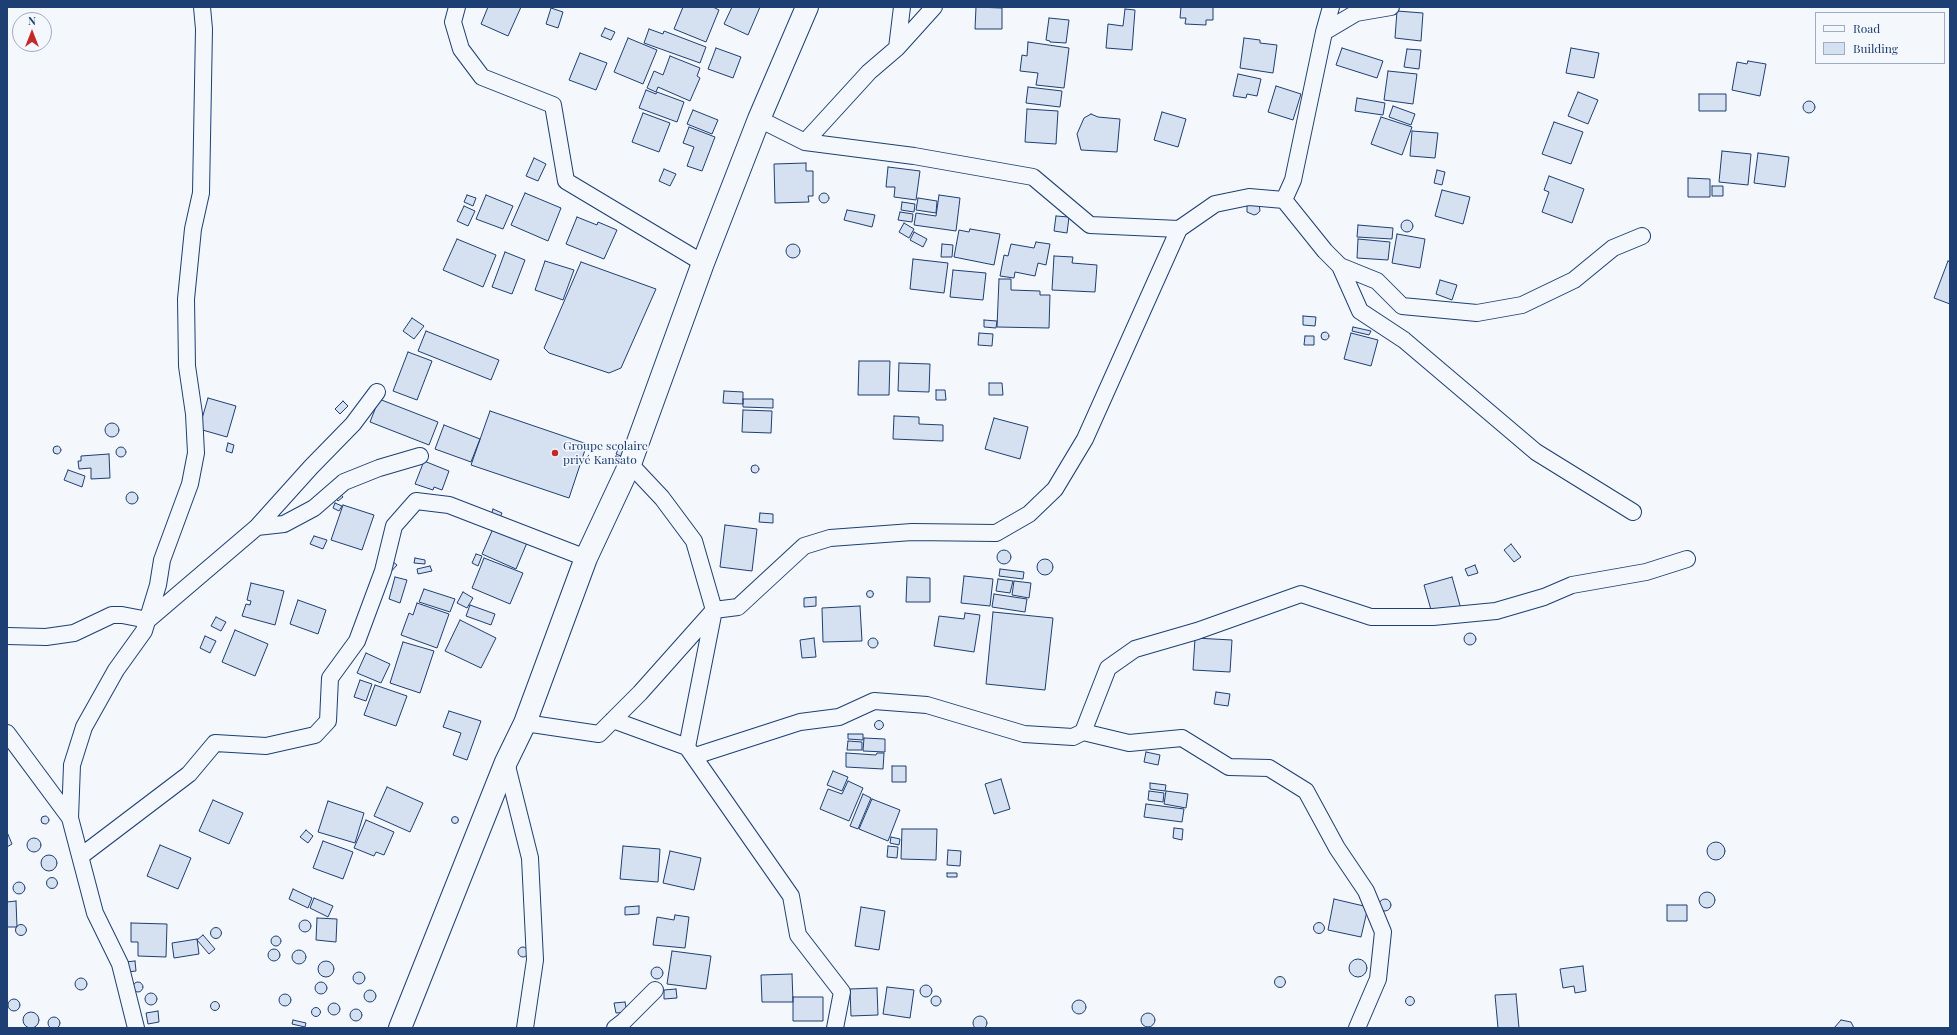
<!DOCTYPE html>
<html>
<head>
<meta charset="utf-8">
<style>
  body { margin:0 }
  #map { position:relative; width:1957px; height:1035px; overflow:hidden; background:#f4f7fb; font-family:"Playfair Display",serif }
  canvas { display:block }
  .frame { position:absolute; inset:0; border:8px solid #1d3f73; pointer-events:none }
  .legend { position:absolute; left:1815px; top:12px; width:130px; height:52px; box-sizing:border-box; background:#f4f7fb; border:1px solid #9eadc5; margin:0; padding:5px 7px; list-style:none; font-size:12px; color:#1d3f73 }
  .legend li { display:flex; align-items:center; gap:8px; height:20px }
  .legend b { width:20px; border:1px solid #9eadc5 }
  .north { position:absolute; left:12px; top:12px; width:40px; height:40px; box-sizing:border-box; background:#f4f7fb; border:1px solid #9eadc5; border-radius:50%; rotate:0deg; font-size:11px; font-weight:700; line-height:16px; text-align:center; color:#1d3f73 }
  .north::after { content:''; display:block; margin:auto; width:14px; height:18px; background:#c62828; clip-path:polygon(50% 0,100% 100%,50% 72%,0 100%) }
</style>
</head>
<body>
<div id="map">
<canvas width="1957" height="1035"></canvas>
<div class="frame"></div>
<ul class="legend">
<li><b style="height:5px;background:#f4f7fb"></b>Road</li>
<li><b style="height:11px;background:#d5e0f0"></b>Building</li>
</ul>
<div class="north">N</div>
</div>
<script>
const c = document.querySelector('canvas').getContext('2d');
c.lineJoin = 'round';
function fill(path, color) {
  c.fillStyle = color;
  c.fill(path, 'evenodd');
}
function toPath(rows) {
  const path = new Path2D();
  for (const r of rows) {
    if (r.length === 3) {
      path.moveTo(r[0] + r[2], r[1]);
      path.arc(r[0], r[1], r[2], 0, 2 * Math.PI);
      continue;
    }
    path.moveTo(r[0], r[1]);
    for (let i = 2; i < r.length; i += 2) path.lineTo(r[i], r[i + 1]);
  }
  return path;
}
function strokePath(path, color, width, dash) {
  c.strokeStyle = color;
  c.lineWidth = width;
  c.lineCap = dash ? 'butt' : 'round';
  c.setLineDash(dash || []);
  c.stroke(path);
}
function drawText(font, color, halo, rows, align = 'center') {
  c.font = font + ' "Playfair Display",serif';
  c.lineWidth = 3;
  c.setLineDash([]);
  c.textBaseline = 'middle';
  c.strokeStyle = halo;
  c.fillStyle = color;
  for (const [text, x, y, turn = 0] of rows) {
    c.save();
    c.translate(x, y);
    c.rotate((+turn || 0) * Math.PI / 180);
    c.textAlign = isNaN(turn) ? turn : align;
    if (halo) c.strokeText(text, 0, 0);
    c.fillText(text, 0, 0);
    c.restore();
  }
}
const building = toPath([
  [488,7,521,7,508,36,481,24,488,7],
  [683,7,713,7,719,10,706,42,674,29,683,7],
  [732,7,760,7,748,35,724,24,732,7],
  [976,7,1002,8,1002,29,975,29,976,7],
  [1181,7,1213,7,1213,20,1206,20,1206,25,1185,24,1186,18,1180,18,1181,7],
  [551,8,563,12,558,28,546,24,551,8],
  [1125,9,1135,10,1132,50,1106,48,1108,24,1123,26,1125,9],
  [1397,11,1423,13,1421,41,1395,38,1397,11],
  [1049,18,1069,20,1066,43,1050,42,1050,41,1046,40,1049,18],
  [605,28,615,32,611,40,601,36,605,28],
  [649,29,663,34,664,31,706,47,700,63,644,43,649,29],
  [628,38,657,50,643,84,614,72,628,38],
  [1244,38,1260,40,1260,43,1277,45,1273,73,1240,68,1244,38],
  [1028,42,1069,48,1064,88,1036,85,1038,73,1020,71,1022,55,1027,56,1028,42],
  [716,48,741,57,733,78,708,69,716,48],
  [1342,48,1383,61,1377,78,1336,65,1342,48],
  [1571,48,1599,53,1594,78,1566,73,1571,48],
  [1407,49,1421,50,1419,69,1404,67,1407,49],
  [580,53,607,63,596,90,569,80,580,53],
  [670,56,700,68,697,76,700,78,690,101,658,87,656,92,647,88,654,71,663,75,670,56],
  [1748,61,1766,64,1760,96,1732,90,1737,62,1747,64,1748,61],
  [1388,71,1417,74,1413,104,1384,100,1388,71],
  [1238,74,1261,79,1257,96,1247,94,1246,98,1233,96,1238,74],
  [1276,86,1301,94,1293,120,1268,112,1276,86],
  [1028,87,1062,91,1060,107,1026,103,1028,87],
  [646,90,656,94,657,92,684,102,677,122,639,108,646,90],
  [1578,92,1598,100,1588,124,1568,116,1578,92],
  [1699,94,1726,94,1726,111,1699,111,1699,94],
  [1357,98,1385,103,1383,115,1355,111,1357,98],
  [1809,107,6],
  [1393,106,1415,114,1411,125,1389,117,1393,106],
  [1027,109,1058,111,1056,144,1025,142,1027,109],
  [693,110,718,120,712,134,687,124,693,110],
  [1162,112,1186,119,1178,147,1154,140,1162,112],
  [643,113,670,123,659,152,632,142,643,113],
  [1091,114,1098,117,1120,119,1117,152,1081,150,1077,134,1084,118,1091,114],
  [1381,117,1412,127,1402,155,1371,144,1381,117],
  [1554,122,1583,132,1571,164,1542,154,1554,122],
  [689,127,715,137,702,171,687,166,694,147,683,143,689,127],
  [1412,131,1438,133,1435,158,1410,156,1412,131],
  [1722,151,1751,154,1748,185,1719,182,1722,151],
  [1758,153,1789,157,1785,187,1754,183,1758,153],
  [534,158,546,164,538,181,526,176,534,158],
  [806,163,806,171,813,171,813,196,808,196,809,202,775,203,774,164,806,163],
  [888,167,920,171,916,200,894,197,895,187,886,187,888,167],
  [664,169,676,174,670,186,659,181,664,169],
  [1437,170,1445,172,1442,185,1434,183,1437,170],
  [1549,176,1584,189,1572,223,1542,212,1549,192,1544,190,1549,176],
  [1688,178,1710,179,1710,197,1688,197,1688,178],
  [1712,186,1723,186,1723,196,1712,196,1712,186],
  [1442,190,1470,197,1463,224,1435,216,1442,190],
  [824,198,5],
  [525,193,561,208,548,241,511,225,525,193],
  [467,195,476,198,473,206,464,202,467,195],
  [486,195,513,206,503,229,476,219,486,195],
  [939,195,960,198,956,231,914,225,916,213,936,216,939,195],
  [918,198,937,201,936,213,916,210,918,198],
  [902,202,915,204,914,212,901,210,902,202],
  [1259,203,1260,211,1257,214,1254,215,1247,212,1247,204,1259,203],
  [464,206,475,211,468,226,457,221,464,206],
  [847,210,875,215,872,227,844,220,847,210],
  [900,212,913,214,912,222,898,220,900,212],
  [1056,216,1069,217,1067,233,1054,231,1056,216],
  [577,217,597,225,598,222,617,230,604,259,566,244,577,217],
  [1407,226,6],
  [904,223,914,229,909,238,899,232,904,223],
  [1358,225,1393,228,1392,239,1357,237,1358,225],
  [970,229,1000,234,994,265,954,257,959,230,969,232,970,229],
  [914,232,927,239,923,247,910,240,914,232],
  [1397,234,1425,239,1420,268,1392,263,1397,234],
  [457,239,496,255,483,287,443,270,457,239],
  [1358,239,1390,242,1388,260,1357,258,1358,239],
  [1036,242,1050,244,1046,265,1038,263,1035,276,1015,272,1014,278,1000,276,1004,255,1008,256,1011,244,1034,248,1036,242],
  [942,244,953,245,952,257,941,257,942,244],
  [793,251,7],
  [505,252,525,260,512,294,492,287,505,252],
  [1054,256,1073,257,1072,263,1097,265,1095,292,1052,290,1054,256],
  [913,259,948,263,944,293,910,289,913,259],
  [545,261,574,270,563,300,535,290,545,261],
  [1948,261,1950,262,1950,304,1934,298,1948,261],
  [581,262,656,289,621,368,609,373,549,353,544,348,581,262],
  [953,270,986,273,983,300,950,297,953,270],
  [999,279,1011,279,1011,290,1040,291,1040,295,1050,295,1049,328,997,327,999,279],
  [1440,280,1457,285,1452,300,1436,294,1440,280],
  [1303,316,1316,317,1315,326,1303,325,1303,316],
  [412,318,424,326,414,339,403,331,412,318],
  [984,320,997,321,996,328,984,327,984,320],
  [1353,327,1371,331,1369,335,1352,331,1353,327],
  [426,331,499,360,491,380,418,351,426,331],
  [1325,336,4],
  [979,333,993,334,992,346,978,345,979,333],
  [1351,333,1378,340,1371,366,1344,359,1351,333],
  [1305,336,1314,336,1314,345,1304,345,1305,336],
  [408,352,432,361,417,400,393,391,408,352],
  [859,361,890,361,889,395,858,395,859,361],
  [899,363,930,364,929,392,898,391,899,363],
  [989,383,1002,383,1003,395,989,395,989,383],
  [936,390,945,390,946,400,936,400,936,390],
  [724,391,743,392,743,404,723,403,724,391],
  [208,398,236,406,227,437,199,429,208,398],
  [379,399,438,422,429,445,370,422,379,399],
  [743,399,773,399,773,408,743,407,743,399],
  [343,401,348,406,340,414,335,409,343,401],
  [743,410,772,411,771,433,742,432,743,410],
  [490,411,587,444,569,498,471,465,490,411],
  [894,416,919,417,919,424,943,425,943,441,893,439,894,416],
  [994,418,1028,427,1020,459,985,449,994,418],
  [112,430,7],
  [444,425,480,439,471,462,435,449,444,425],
  [228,443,234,445,232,453,226,451,228,443],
  [620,445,626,448,623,457,616,454,620,445],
  [57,450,4],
  [121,452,5],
  [109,454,110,478,91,479,91,468,79,469,78,461,81,461,81,456,109,454],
  [616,456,622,458,620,464,614,462,616,456],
  [424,461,449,471,442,490,434,487,433,490,415,484,424,461],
  [755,469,4],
  [68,470,85,476,82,487,64,480,68,470],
  [337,490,343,497,338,501,332,494,337,490],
  [132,498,6],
  [335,503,342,506,339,511,333,508,335,503],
  [343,505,374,515,362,550,331,540,343,505],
  [493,509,502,513,498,522,490,519,493,509],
  [760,513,773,514,773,523,759,522,760,513],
  [495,524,529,538,516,569,482,554,495,524],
  [725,525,757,529,752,571,720,567,725,525],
  [314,536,327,540,323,549,310,544,314,536],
  [1511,544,1521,557,1514,562,1504,550,1511,544],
  [1004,557,7],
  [476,554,482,556,478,566,472,563,476,554],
  [415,558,425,560,425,564,414,563,415,558],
  [484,558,523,573,510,604,472,588,484,558],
  [1045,567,8],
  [392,561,397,565,389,574,392,561],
  [1475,565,1478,573,1468,576,1465,569,1475,565],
  [430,566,432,571,418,574,417,569,430,566],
  [1000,569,1024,572,1023,579,999,576,1000,569],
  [964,576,993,579,990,606,961,603,964,576],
  [395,577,407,580,400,603,389,599,395,577],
  [907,577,930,578,930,602,906,602,907,577],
  [1452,577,1461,609,1433,617,1424,585,1452,577],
  [998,579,1013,581,1010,593,996,591,998,579],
  [1014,581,1031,583,1029,598,1012,595,1014,581],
  [251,583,284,591,275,625,242,616,246,604,250,605,251,601,247,600,251,583],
  [424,589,455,599,450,612,419,602,424,589],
  [870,594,3.5],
  [463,592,473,598,467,608,457,603,463,592],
  [994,594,1027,599,1025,612,992,607,994,594],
  [816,597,816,606,804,607,804,598,816,597],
  [298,600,326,610,318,634,290,624,298,600],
  [417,603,449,614,437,648,401,635,409,613,413,615,417,603],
  [470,605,495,614,491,625,466,616,470,605],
  [860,606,862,641,823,642,822,608,860,606],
  [993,612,1053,618,1045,690,986,684,993,612],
  [965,613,980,615,974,652,934,646,939,616,964,619,965,613],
  [216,617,226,622,221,631,211,626,216,617],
  [460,620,496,638,481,668,445,651,460,620],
  [235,630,268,644,255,676,222,662,235,630],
  [1470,639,6],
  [205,636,216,641,210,653,200,648,205,636],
  [814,638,816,657,802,658,800,640,814,638],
  [1195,638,1232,640,1230,672,1193,670,1195,638],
  [873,643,5],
  [403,642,434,651,420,693,390,683,403,642],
  [366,653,390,664,381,683,357,673,366,653],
  [360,680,372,684,366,701,354,697,360,680],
  [375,685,407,696,396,726,364,715,375,685],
  [1216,692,1230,694,1228,706,1214,704,1216,692],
  [449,711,481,721,467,760,453,755,461,733,443,727,449,711],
  [879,725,4.5],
  [848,734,863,734,863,740,848,739,848,734],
  [864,738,885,739,885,752,863,751,864,738],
  [848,741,862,742,862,750,847,750,848,741],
  [1146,752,1160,755,1158,765,1144,762,1146,752],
  [846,753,876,755,877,753,884,753,883,769,846,767,846,753],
  [892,766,906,766,906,782,892,782,892,766],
  [833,771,848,777,842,791,827,785,833,771],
  [1001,779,1010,809,994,814,985,784,1001,779],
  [848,781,863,788,849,821,820,809,828,789,842,794,848,781],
  [1150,783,1166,785,1165,791,1150,789,1150,783],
  [387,787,423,803,410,832,374,816,387,787],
  [1149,791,1164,793,1163,802,1148,800,1149,791],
  [1166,791,1188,794,1186,808,1164,804,1166,791],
  [863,794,871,798,858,829,850,826,863,794],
  [872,799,900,810,888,841,859,829,872,799],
  [213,800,243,813,229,844,199,831,213,800],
  [328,801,364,813,355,843,318,832,328,801],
  [1146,804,1184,809,1182,822,1144,817,1146,804],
  [45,820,4],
  [455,820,3.5],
  [366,820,394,832,384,855,376,852,374,856,354,848,366,820],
  [1174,828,1183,829,1182,840,1173,838,1174,828],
  [902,829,937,829,936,860,901,859,902,829],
  [306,830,313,836,308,843,300,837,306,830],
  [7,832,12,844,7,847,7,832],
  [891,837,900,839,899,845,890,843,891,837],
  [34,845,7],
  [323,841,353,852,343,879,313,868,323,841],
  [1716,851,9],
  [160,845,191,858,178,889,147,876,160,845],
  [623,846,660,849,658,882,620,879,623,846],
  [888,846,898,847,897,858,887,857,888,846],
  [948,850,961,851,960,866,947,865,948,850],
  [670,851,701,858,694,890,663,883,670,851],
  [49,863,8],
  [947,873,957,873,957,877,947,877,947,873],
  [52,883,5.5],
  [19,888,6],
  [293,889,312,898,308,908,289,899,293,889],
  [1707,900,8],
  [314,898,333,906,328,917,310,908,314,898],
  [1385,905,6],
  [1334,899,1368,907,1361,937,1328,930,1334,899],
  [16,901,17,927,7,927,7,902,16,901],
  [1667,905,1687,905,1687,921,1667,921,1667,905],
  [639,906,639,914,625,915,625,907,639,906],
  [861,907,885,911,879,950,855,946,861,907],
  [675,915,689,917,685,948,653,945,657,917,674,920,675,915],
  [317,918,337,919,336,942,316,940,317,918],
  [305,926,6],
  [1319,928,5.5],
  [131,923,167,924,166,957,138,956,138,942,131,942,131,923],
  [21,930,5.5],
  [216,933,5.5],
  [203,935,215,949,209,954,197,940,203,935],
  [276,941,5],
  [197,939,199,954,174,958,172,943,197,939],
  [523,952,5],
  [274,955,6],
  [299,957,7],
  [672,951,711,956,706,989,667,984,672,951],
  [1358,968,9],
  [135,961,136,971,127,972,125,962,135,961],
  [326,969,8],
  [1583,966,1586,991,1575,993,1574,986,1563,988,1560,969,1583,966],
  [657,973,6],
  [359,978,6],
  [792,974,793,1002,762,1002,761,975,792,974],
  [1280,982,5.5],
  [81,984,6],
  [321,988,6],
  [138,987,5],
  [926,991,6],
  [887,987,914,990,910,1018,883,1014,887,987],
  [877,988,878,1015,851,1016,850,989,877,988],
  [676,989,677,998,664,999,664,990,676,989],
  [370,996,6],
  [151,999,6],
  [285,1000,6],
  [1516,994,1519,1028,1498,1028,1495,995,1516,994],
  [936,1001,5],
  [1410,1001,4.5],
  [793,997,823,997,823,1021,793,1021,793,997],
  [14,1005,6],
  [1079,1007,7],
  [215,1006,4.5],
  [625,1002,627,1012,616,1013,614,1003,625,1002],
  [334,1009,6],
  [316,1012,4.5],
  [356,1015,6],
  [158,1011,159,1022,148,1024,146,1013,158,1011],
  [31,1020,8],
  [1148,1020,7],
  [980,1023,7],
  [54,1023,6],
  [293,1020,306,1023,305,1027,292,1024,293,1020],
  [1841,1020,1851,1022,1854,1028,1834,1028,1841,1020]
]);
const minor = toPath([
  [457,7,453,22,461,49,482,77,553,105,566,181,703,263],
  [1324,32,1331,7],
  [897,48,934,7],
  [759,119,805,142,914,156,1033,177,1090,225,1179,229,1215,204,1249,197,1284,200,1325,251,1340,266,1360,311,1404,340,1536,452,1633,512],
  [805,142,869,72,897,48,902,7],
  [1284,200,1293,180,1324,32,1356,13,1391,7],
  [1340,266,1377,281,1402,306,1477,313,1522,305,1574,280,1613,248,1642,236],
  [630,464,662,498,694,541,714,610,687,747,791,896,798,935,842,992,835,1028],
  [257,527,284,524,314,508,344,482,379,468,420,456],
  [7,636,46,637,74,633,112,615,122,615,148,620,257,527,311,467,353,424,377,392],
  [613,720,687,747],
  [525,723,599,734,640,693,714,610,738,607,804,546,830,538,912,532,996,533,1029,514,1055,489,1085,439,1179,229],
  [1083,732,1108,668,1135,649,1197,631,1301,594,1371,617,1433,617,1496,611,1544,597,1572,585,1646,572,1687,559],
  [7,733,70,818,95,913,120,964,136,1028],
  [695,756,800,722,839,717,874,701,927,705,1024,734,1073,737,1083,732,1129,743,1182,738,1229,767,1269,768,1306,791,1337,848,1366,891,1383,932,1378,979,1357,1028],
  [506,762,530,858,535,960,525,1028],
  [70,818,72,765,84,727,116,670,144,631,158,585,162,560,190,484,196,453,194,414,187,366,186,299,193,229,201,193,204,29,202,7],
  [81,856,189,774,215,743,266,746,315,735,328,721,330,678,357,641,383,571,394,526,416,501,449,505,586,558],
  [615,1028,624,1021,655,990]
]);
const primary = toPath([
  [400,1028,506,762,525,723,586,558,630,464,703,263,759,119,807,7]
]);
const markers = [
  [555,453,4,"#c62828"]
];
const poiNames = [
  ["Groupe scolaire",563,446],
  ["privé Kansato",563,460]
];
fill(building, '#d5e0f0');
strokePath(building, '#1d3f73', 1);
strokePath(minor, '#1d3f73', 18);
strokePath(primary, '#1d3f73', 24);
strokePath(minor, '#f4f7fb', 16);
strokePath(primary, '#f4f7fb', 22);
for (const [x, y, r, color] of markers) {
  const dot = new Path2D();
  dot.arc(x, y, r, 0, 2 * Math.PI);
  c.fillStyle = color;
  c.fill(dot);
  strokePath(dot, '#f4f7fb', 1.5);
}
drawText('12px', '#1d3f73', '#f4f7fb', poiNames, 'left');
</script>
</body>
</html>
